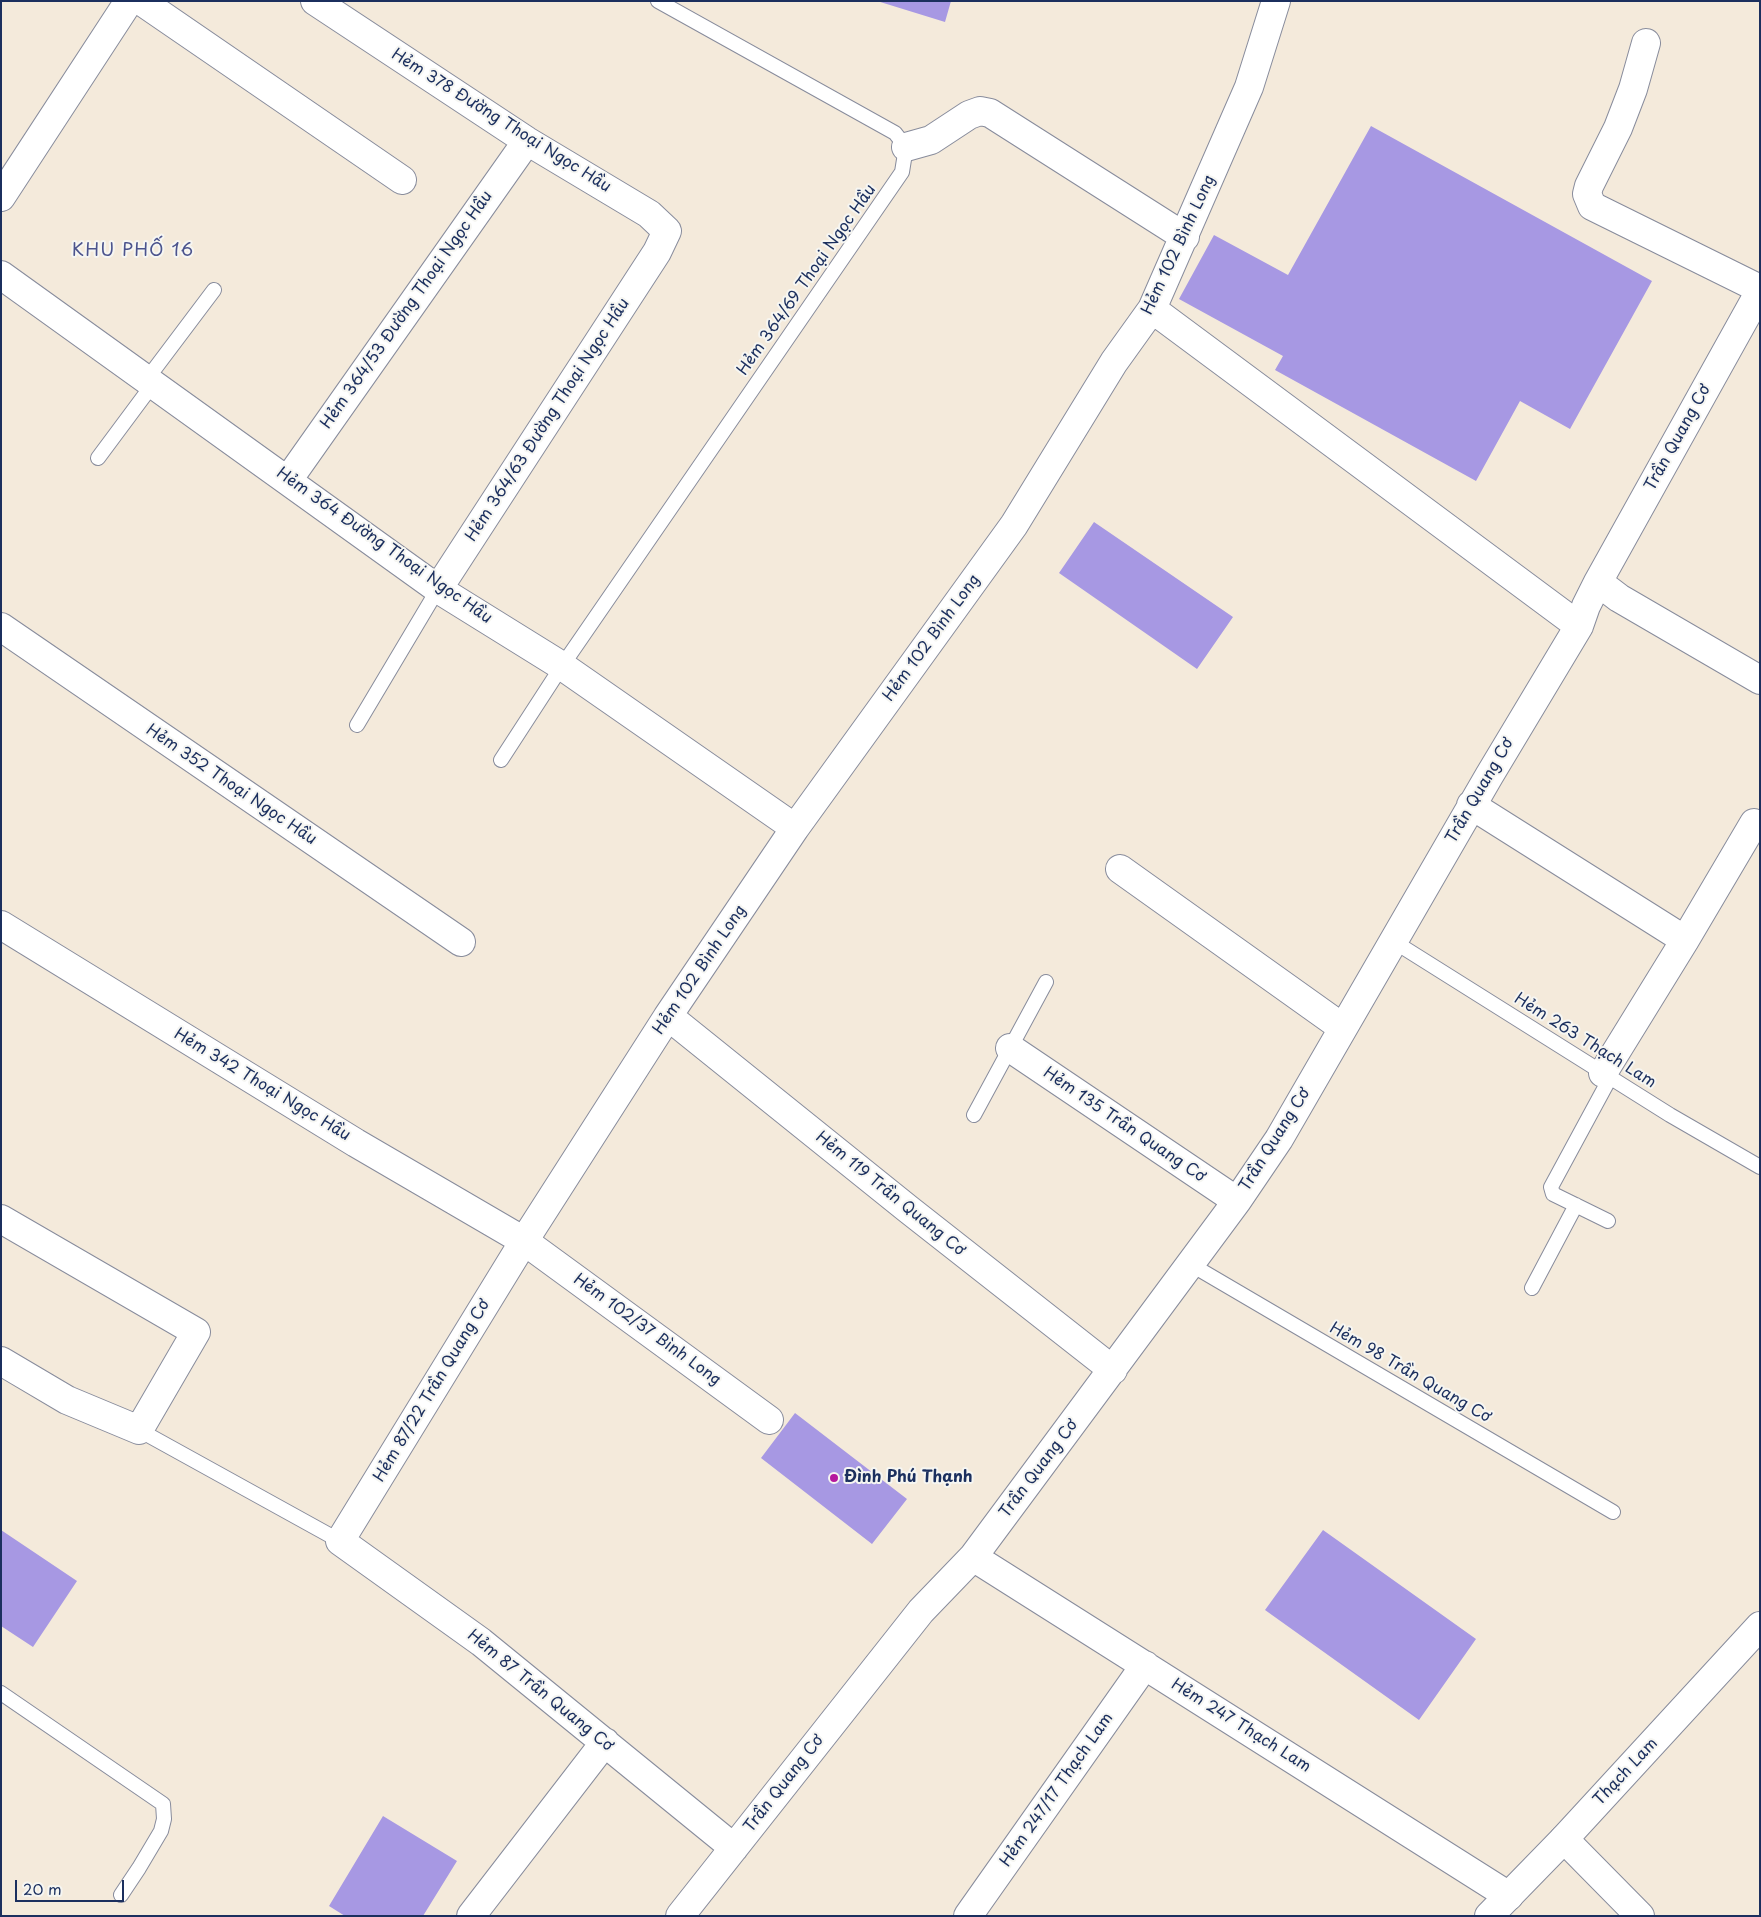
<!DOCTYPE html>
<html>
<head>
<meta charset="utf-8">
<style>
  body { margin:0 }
  #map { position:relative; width:1761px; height:1917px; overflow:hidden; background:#f4eadb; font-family:"Playpen Sans",sans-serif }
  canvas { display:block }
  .frame { position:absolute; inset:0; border:2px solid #1b2f5e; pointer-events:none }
  .scale { position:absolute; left:15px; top:1880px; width:109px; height:22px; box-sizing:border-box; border:2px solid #1b2f5e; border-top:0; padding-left:6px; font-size:15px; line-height:18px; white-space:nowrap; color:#1b2f5e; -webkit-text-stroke:4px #f6f6f2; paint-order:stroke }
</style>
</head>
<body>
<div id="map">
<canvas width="1761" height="1917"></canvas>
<div class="frame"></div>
<div class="scale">20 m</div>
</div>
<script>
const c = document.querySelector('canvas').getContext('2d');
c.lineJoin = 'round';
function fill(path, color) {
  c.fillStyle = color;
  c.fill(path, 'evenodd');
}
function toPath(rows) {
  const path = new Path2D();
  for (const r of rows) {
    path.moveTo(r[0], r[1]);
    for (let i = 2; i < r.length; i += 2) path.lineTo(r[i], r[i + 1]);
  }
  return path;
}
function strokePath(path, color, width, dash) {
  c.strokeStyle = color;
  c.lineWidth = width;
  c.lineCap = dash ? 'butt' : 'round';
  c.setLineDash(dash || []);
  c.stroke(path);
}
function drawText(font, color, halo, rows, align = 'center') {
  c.font = font + ' "Playpen Sans",sans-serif';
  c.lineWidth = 4;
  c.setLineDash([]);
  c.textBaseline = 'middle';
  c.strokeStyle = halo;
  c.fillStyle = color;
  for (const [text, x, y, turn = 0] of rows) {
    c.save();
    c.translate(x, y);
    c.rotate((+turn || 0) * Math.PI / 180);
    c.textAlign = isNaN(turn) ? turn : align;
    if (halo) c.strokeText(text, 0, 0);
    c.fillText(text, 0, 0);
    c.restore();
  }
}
const building = toPath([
  [877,1,951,1,945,22],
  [1371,126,1652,281,1570,429,1520,401,1476,481,1275,370,1283,356,1179,299,1214,235,1288,275],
  [1094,522,1233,617,1197,669,1059,573],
  [795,1413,907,1499,872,1544,761,1458],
  [1,1530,77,1581,33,1647,1,1626],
  [1323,1530,1476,1639,1419,1720,1265,1610],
  [383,1816,457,1861,423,1916,345,1916,329,1906]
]);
const lane = toPath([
  [147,379,214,290],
  [98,458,153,384],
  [357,725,438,589],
  [501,760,562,666,902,172,906,147,895,133,658,1],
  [1393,941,1670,1115,1760,1167],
  [974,1115,1046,982],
  [1608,1221,1553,1194,1551,1187,1610,1078],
  [1190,1264,1613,1512],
  [1532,1288,1576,1205],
  [139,1430,340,1541],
  [1,1693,163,1804,164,1819,161,1831,139,1868,121,1895]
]);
const street = toPath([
  [141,1,402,180],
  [315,1,527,141,649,214,667,231,657,252,438,589],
  [1646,43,1633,89,1618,128,1589,186,1587,194,1592,206,1760,289],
  [906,147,931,140,969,115,980,111,990,113,1185,237],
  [1,197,129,1],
  [1,275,438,589,562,666,795,828],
  [1152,309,1579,626],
  [288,480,527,141],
  [1598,582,1619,598,1760,680],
  [1,627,461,942],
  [1471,805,1685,940],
  [1120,869,1343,1028],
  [1,925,356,1143,524,1241,769,1420],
  [668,1016,908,1209,1113,1370],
  [1010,1048,1237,1201],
  [1603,1073,1685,940,1754,823],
  [1,1219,196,1332,139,1430,67,1400,1,1361],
  [973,1557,1509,1896],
  [1564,1839,1640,1916],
  [734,1848,481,1642,340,1541,524,1241,668,1016,795,828,1014,525,1114,362,1152,309,1249,87,1276,1],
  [471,1916,605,1742],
  [680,1916,921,1611,973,1557,1237,1201,1279,1139,1489,776,1579,626,1586,606,1598,582,1760,291],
  [968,1916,1145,1665]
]);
const secondary = toPath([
  [1489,1916,1564,1839,1760,1626]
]);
const markers = [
  [834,1478,5,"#b5179e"]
];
const streetNames = [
  ["Hẻm 378 Đường Thoại Ngọc Hầu",501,121,32],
  ["Hẻm 102 Bình Long",1179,245,-65],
  ["Hẻm 364/69 Thoại Ngọc Hầu",807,280,-55],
  ["Hẻm 364/53 Đường Thoại Ngọc Hầu",407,310,-55],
  ["Hẻm 364/63 Đường Thoại Ngọc Hầu",548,420,-57],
  ["Trần Quang Cơ",1678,438,-61],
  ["Hẻm 364 Đường Thoại Ngọc Hầu",384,546,35],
  ["Hẻm 102 Bình Long",932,638,-54],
  ["Hẻm 352 Thoại Ngọc Hầu",231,785,34],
  ["Trần Quang Cơ",1480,791,-60],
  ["Hẻm 102 Bình Long",700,970,-56],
  ["Hẻm 263 Thạch Lam",1585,1041,32],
  ["Hẻm 342 Thoại Ngọc Hầu",262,1085,31],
  ["Hẻm 135 Trần Quang Cơ",1124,1125,34],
  ["Trần Quang Cơ",1275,1140,-58],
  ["Hẻm 119 Trần Quang Cơ",890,1194,39],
  ["Hẻm 102/37 Bình Long",647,1330,36],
  ["Hẻm 98 Trần Quang Cơ",1410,1373,30],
  ["Hẻm 87/22 Trần Quang Cơ",432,1391,-59],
  ["Trần Quang Cơ",1039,1469,-53],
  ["Hẻm 87 Trần Quang Cơ",540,1691,39],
  ["Hẻm 247 Thạch Lam",1241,1726,32],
  ["Thạch Lam",1626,1772,-47],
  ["Trần Quang Cơ",784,1784,-52],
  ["Hẻm 247/17 Thạch Lam",1057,1790,-55]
];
const poiNames = [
  ["Đình Phú Thạnh",844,1478]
];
const neighbourhoodNames = [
  ["KHU PHỐ 16",133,251]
];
fill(building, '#a798e3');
strokePath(lane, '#888c9c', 16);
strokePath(street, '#888c9c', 30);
strokePath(secondary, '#888c9c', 30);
strokePath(lane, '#fff', 14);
strokePath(street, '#fff', 28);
strokePath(secondary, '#fff', 28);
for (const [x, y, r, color] of markers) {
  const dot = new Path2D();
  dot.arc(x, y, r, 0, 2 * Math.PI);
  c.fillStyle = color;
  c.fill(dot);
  strokePath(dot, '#f6f6f2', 2);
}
drawText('16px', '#1b2f5e', '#f6f6f2', streetNames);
drawText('bold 16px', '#1b2f5e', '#f6f6f2', poiNames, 'left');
c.letterSpacing = '1px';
drawText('18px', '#4c548d', '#f6f6f2', neighbourhoodNames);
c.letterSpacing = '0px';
</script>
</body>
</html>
